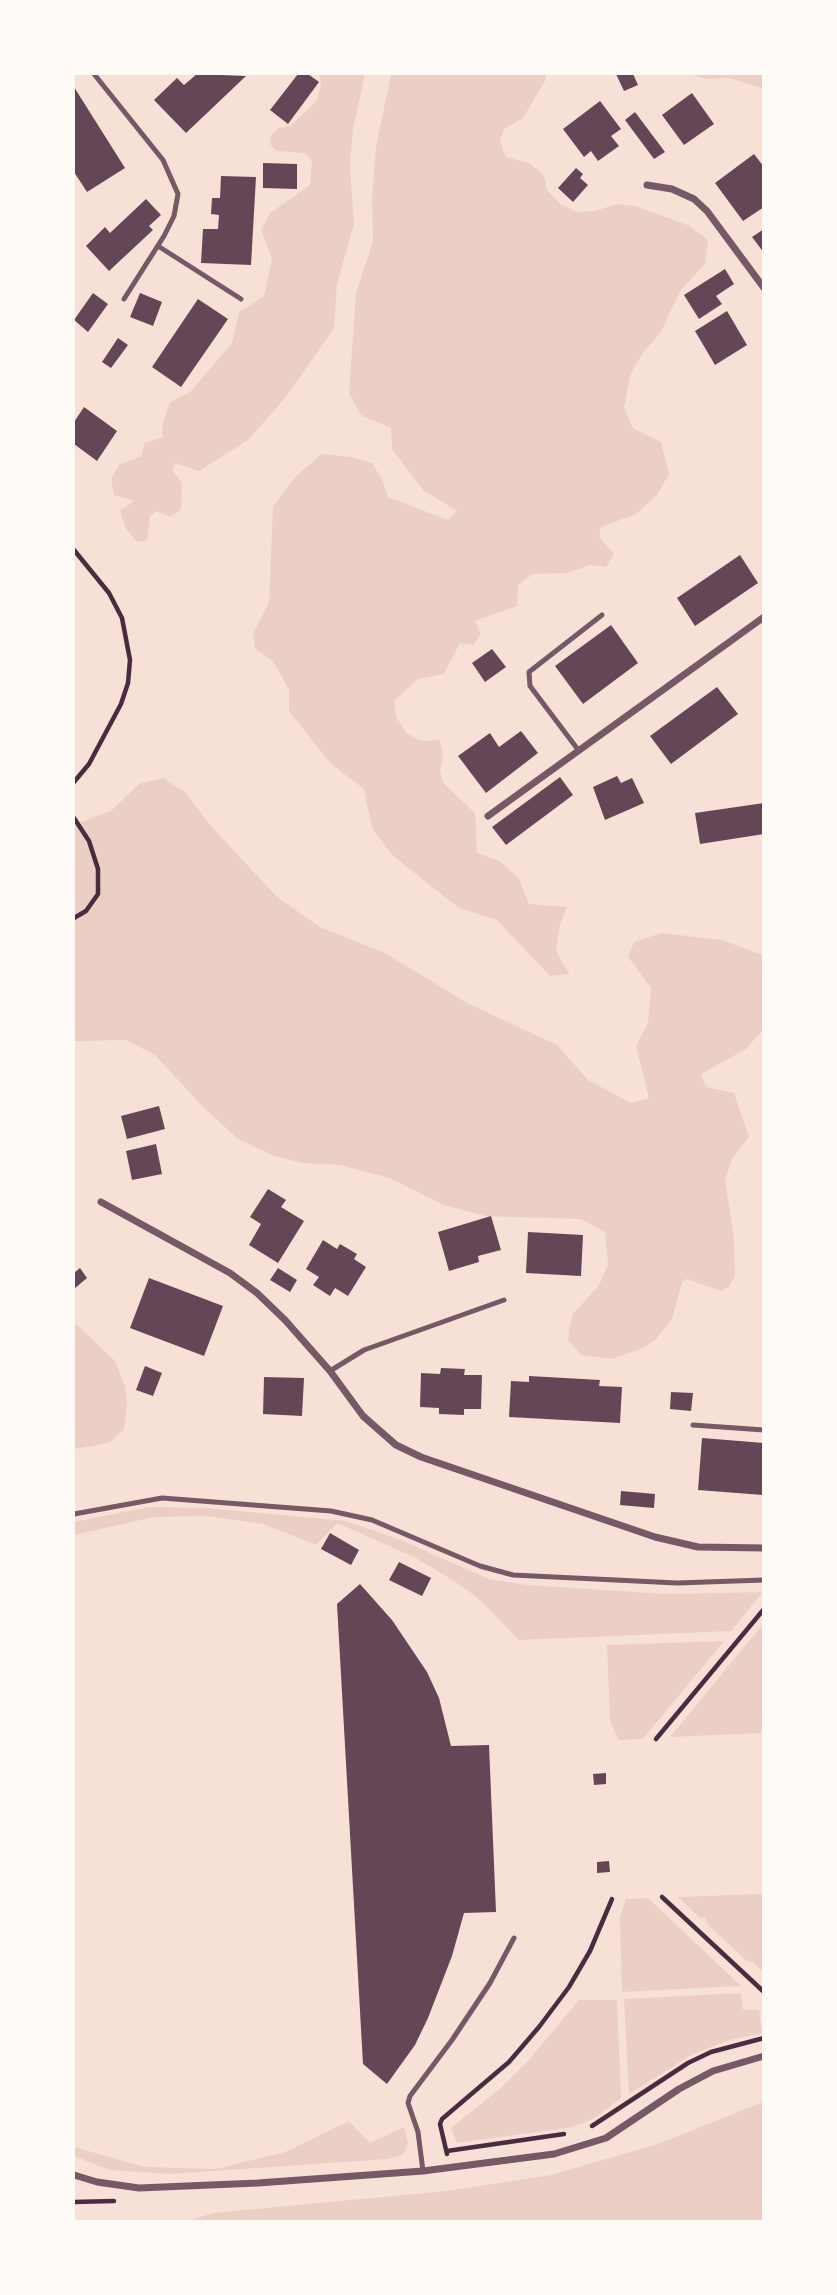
<!DOCTYPE html>
<html>
<head>
<meta charset="utf-8">
<style>
  body { margin:0 }
  #map { position:relative; width:837px; height:2295px; overflow:hidden; background:#f7e1d7; font-family:Arial,sans-serif }
  canvas { display:block }
  .frame { position:absolute; inset:0; border:75px solid #fffaf5; pointer-events:none }
</style>
</head>
<body>
<div id="map">
<canvas width="837" height="2295"></canvas>
<div class="frame"></div>
</div>
<script>
const c = document.querySelector('canvas').getContext('2d');
c.lineJoin = 'round';
function fill(path, color) {
  c.fillStyle = color;
  c.fill(path, 'evenodd');
}
function toPath(rows) {
  const path = new Path2D();
  for (const r of rows) {
    path.moveTo(r[0], r[1]);
    for (let i = 2; i < r.length; i += 2) path.lineTo(r[i], r[i + 1]);
  }
  return path;
}
function strokePath(path, color, width, dash) {
  c.strokeStyle = color;
  c.lineWidth = width;
  c.lineCap = dash ? 'butt' : 'round';
  c.setLineDash(dash || []);
  c.stroke(path);
}
const green = toPath([
  [319,74,365,74,353,129,350,166,354,224,337,284,334,328,286,397,248,440,199,471,175,463,173,471,182,483,181,510,170,517,157,511,150,516,147,540,137,542,126,529,120,510,134,501,114,495,111,479,119,465,141,456,145,443,163,437,162,426,170,402,190,392,232,343,239,312,264,296,272,259,261,230,270,213,310,185,312,160,304,153,276,151,270,144,271,136,278,128,290,126,317,101,321,85],
  [391,74,546,74,545,81,523,118,504,129,500,141,506,157,531,164,544,176,547,190,560,204,577,212,594,211,618,204,635,206,690,226,708,240,705,264,680,291,661,332,643,353,630,375,624,408,633,428,661,442,669,474,657,495,636,514,601,527,599,537,614,554,606,567,590,565,567,573,533,574,518,585,517,606,475,621,481,634,473,645,460,643,444,674,418,679,394,701,396,716,406,733,422,741,440,740,443,754,440,771,444,784,475,813,477,853,500,861,519,879,529,904,567,907,560,924,556,951,569,974,550,976,497,920,459,908,393,856,372,828,364,789,331,764,289,711,289,690,273,661,255,649,253,633,269,603,273,506,297,475,322,454,351,457,372,463,382,479,388,497,448,520,457,511,423,490,392,449,391,428,361,415,349,393,356,293,373,241,372,199,376,147],
  [689,74,763,74,763,88,728,78,706,79],
  [163,778,185,792,211,826,276,896,320,927,385,953,469,1004,557,1045,588,1080,631,1103,649,1098,636,1046,648,1023,651,988,628,957,634,942,661,933,722,940,763,955,762,1031,746,1049,701,1074,706,1087,734,1093,749,1137,733,1157,725,1180,734,1238,735,1275,729,1287,721,1291,687,1279,682,1282,672,1319,656,1339,643,1348,613,1359,581,1355,568,1340,569,1330,573,1314,599,1285,608,1265,605,1232,581,1219,485,1216,444,1205,389,1178,340,1165,303,1163,274,1156,238,1139,204,1108,155,1055,126,1040,74,1041,74,825,112,810,139,784],
  [74,1322,115,1361,125,1386,127,1403,124,1429,109,1443,74,1449],
  [149,1507,207,1508,346,1521,401,1540,489,1579,527,1585,665,1594,763,1592,731,1631,519,1640,479,1599,454,1581,414,1557,337,1523,316,1545,263,1524,207,1516,154,1517,74,1535,74,1522],
  [763,1624,763,1733,670,1737],
  [724,1641,643,1739,619,1740,610,1721,607,1645],
  [763,1894,763,1972,753,1962,748,1962,710,1927,705,1918,699,1917,678,1897],
  [648,1898,741,1986,622,1992,620,1918,626,1899],
  [741,1993,743,2010,759,2010,762,2033,730,2040,693,2054,629,2094,624,1999],
  [579,2000,617,2000,621,2098,595,2118,573,2127,457,2143,451,2128,502,2087,528,2061],
  [763,2102,763,2221,188,2221,213,2213,446,2191,551,2175,658,2144],
  [349,2121,370,2143,404,2127,408,2143,406,2149,402,2155,388,2159,170,2174,109,2170,74,2156,74,2147,145,2167,216,2169,285,2152]
]);
const building = toPath([
  [197,74,246,76,186,133,154,100,177,78,184,85],
  [298,74,308,74,319,82,288,124,270,110],
  [616,74,633,74,638,85,624,91],
  [74,87,125,168,87,192,74,172],
  [692,93,714,124,684,145,662,115],
  [600,101,621,129,611,136,619,146,598,161,591,151,584,157,563,129],
  [635,112,665,152,654,159,625,120],
  [754,154,764,167,764,207,743,221,715,183],
  [263,163,297,164,297,189,263,188],
  [576,168,583,174,580,178,588,185,573,202,558,188],
  [221,176,256,177,251,265,201,263,203,229,218,229,219,215,211,214,212,198,220,198],
  [146,199,161,215,149,226,153,230,109,271,86,246,105,227,110,233],
  [764,229,764,253,752,237],
  [725,269,734,284,716,296,722,304,699,319,684,295],
  [93,293,108,304,88,332,74,320],
  [140,293,162,302,153,326,130,317],
  [198,299,228,319,181,387,152,367],
  [727,311,747,345,715,365,695,331],
  [118,338,128,345,111,368,102,362],
  [84,407,117,431,97,461,74,444,74,422],
  [740,555,758,583,695,626,677,598],
  [611,625,638,663,583,704,555,666],
  [492,649,506,667,485,682,472,663],
  [717,687,738,714,671,764,650,736],
  [521,731,538,753,486,793,458,756,490,733,499,747],
  [617,776,621,783,632,778,644,803,605,820,593,787],
  [560,777,573,795,506,845,492,827],
  [764,803,764,834,700,844,695,813],
  [159,1106,165,1129,127,1139,121,1116],
  [156,1144,162,1174,132,1180,126,1151],
  [268,1189,286,1200,281,1207,304,1221,278,1263,249,1245,261,1224,250,1217],
  [491,1216,501,1250,478,1256,479,1262,449,1271,438,1232],
  [528,1232,583,1235,581,1276,526,1273],
  [323,1240,337,1249,340,1244,357,1254,354,1259,366,1267,348,1296,335,1288,330,1296,313,1285,319,1277,306,1269],
  [80,1268,87,1278,74,1289,74,1273],
  [278,1268,297,1280,290,1292,270,1280],
  [149,1278,223,1306,204,1356,130,1328],
  [145,1366,162,1373,153,1396,136,1390],
  [441,1368,465,1369,464,1375,482,1375,481,1409,464,1409,464,1415,439,1414,439,1408,420,1407,421,1373,440,1374],
  [529,1376,600,1380,599,1386,622,1387,620,1423,509,1417,511,1381,529,1382],
  [264,1377,304,1378,302,1416,263,1414],
  [671,1392,693,1393,691,1411,670,1409],
  [702,1438,764,1443,763,1495,698,1490],
  [621,1491,655,1494,654,1508,620,1505],
  [330,1533,359,1550,351,1565,321,1549],
  [399,1562,431,1578,422,1596,389,1580],
  [360,1584,392,1620,427,1672,439,1698,451,1746,489,1745,496,1912,464,1913,452,1956,428,2018,415,2045,387,2084,363,2064,337,1604],
  [606,1773,606,1784,594,1785,593,1774],
  [609,1861,610,1872,597,1873,597,1862]
]);
const path = toPath([
  [74,550,109,593,122,618,130,660,128,683,121,704,89,764,74,782],
  [74,818,89,841,98,869,98,894,86,911,74,918],
  [656,1739,764,1609],
  [662,1897,764,1992],
  [592,2126,688,2063,711,2052,764,2038],
  [447,2151,564,2134],
  [447,2154,440,2124,442,2119,509,2062,539,2027,569,1987,590,1951,612,1899],
  [74,2202,114,2201]
]);
const service = toPath([
  [94,74,163,160,178,194,174,216,164,236,124,299],
  [158,246,241,299],
  [579,751,530,686,529,672,602,615],
  [330,1371,364,1350,504,1300],
  [693,1425,764,1430],
  [74,1514,162,1498,331,1511,372,1520,480,1566,513,1575,677,1583,764,1580],
  [423,2171,418,2132,408,2103,410,2096,452,2040,490,1983,514,1938]
]);
const minor = toPath([
  [647,185,672,189,694,199,707,211,764,288],
  [488,816,764,617],
  [101,1202,230,1273,257,1293,285,1320,330,1371,363,1416,396,1445,421,1457,655,1537,698,1547,764,1548],
  [74,2175,97,2182,139,2188,258,2183,423,2171,554,2154,606,2138,679,2089,713,2071,764,2056]
]);
fill(green, '#ebcfc5');
fill(building, '#644757');
strokePath(path, '#4a2c40', 4.5);
strokePath(service, '#755966', 5);
strokePath(minor, '#755966', 7);
</script>
</body>
</html>
